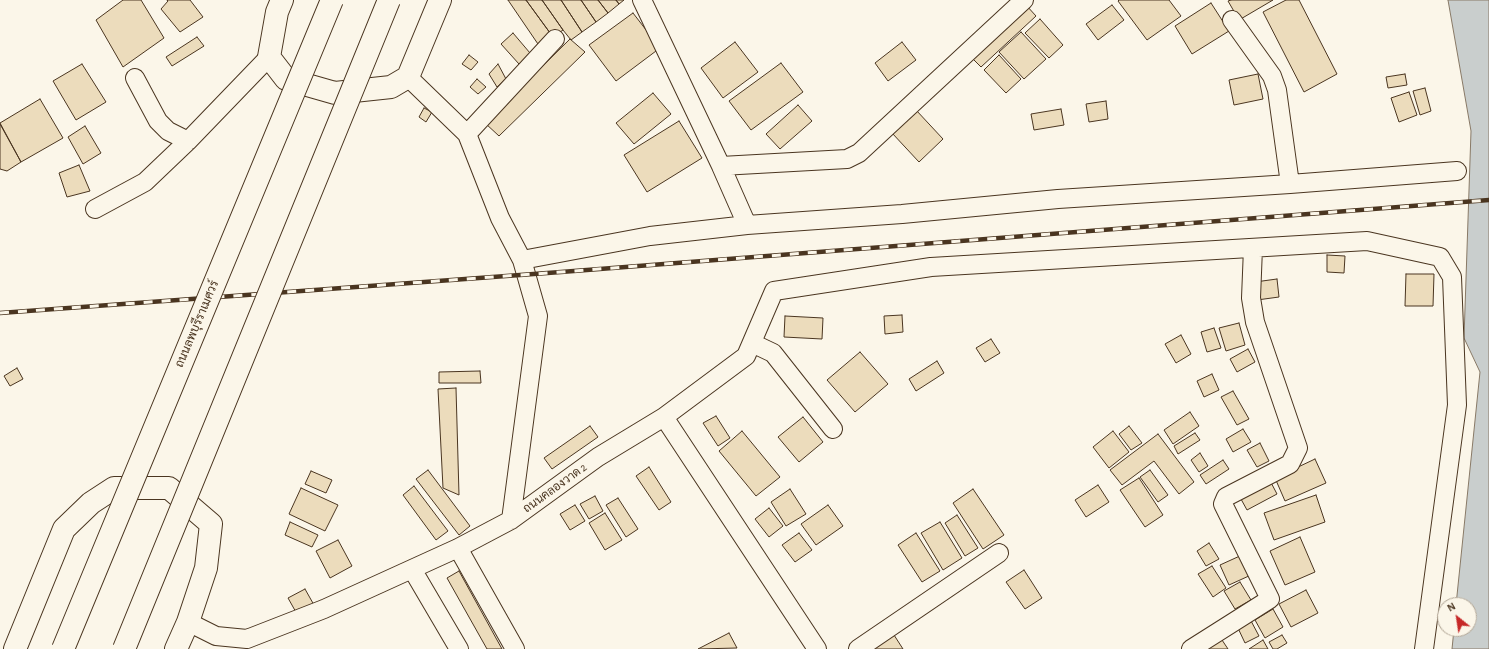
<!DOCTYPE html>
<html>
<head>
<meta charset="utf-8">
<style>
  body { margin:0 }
  #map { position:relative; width:1489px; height:649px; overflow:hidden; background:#fbf6e9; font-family:"Alegreya Sans",sans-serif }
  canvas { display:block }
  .north { position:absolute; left:1437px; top:597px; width:40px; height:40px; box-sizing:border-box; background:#fbf6e9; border:1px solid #b4a999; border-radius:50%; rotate:330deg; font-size:11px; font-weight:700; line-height:16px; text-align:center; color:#4a3520 }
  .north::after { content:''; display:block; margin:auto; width:14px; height:18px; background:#c62828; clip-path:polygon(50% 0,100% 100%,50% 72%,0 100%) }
</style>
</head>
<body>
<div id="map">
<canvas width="1489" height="649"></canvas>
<div class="north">N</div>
</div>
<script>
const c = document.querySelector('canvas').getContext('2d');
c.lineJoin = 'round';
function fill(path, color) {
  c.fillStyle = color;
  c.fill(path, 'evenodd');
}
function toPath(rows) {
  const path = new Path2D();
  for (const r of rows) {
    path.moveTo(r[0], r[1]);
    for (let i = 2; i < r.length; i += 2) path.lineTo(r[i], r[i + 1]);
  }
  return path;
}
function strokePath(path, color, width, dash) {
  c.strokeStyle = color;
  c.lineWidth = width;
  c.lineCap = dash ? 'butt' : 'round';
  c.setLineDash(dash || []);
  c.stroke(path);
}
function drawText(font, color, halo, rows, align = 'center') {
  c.font = font + ' "Alegreya Sans",Sarabun,sans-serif';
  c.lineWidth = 3;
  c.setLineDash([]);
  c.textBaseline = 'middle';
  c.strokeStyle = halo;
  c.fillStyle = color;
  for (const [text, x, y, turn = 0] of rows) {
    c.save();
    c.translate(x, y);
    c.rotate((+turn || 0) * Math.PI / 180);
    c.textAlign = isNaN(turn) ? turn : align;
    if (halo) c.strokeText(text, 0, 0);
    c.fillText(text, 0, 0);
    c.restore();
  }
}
const water = toPath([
  [1448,0,1489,0,1489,649,1452,649,1454,629,1469,629,1469,605,1456,605,1480,372,1464,338,1471,131,1448,0]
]);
const building = toPath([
  [123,0,141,0,164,38,123,67,96,20,123,0],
  [167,0,190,0,203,17,180,32,161,9,168,1,167,0],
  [508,0,526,0,553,37,540,47,508,0],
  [526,0,542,0,563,30,553,37,526,0],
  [542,0,561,0,582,32,571,40,563,30,542,0],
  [561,0,581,0,596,22,582,32,561,0],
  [581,0,598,0,608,13,596,22,581,0],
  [598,0,616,0,619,4,608,13,598,0],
  [616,0,624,0,619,4,616,0],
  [1119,0,1169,0,1181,16,1147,40,1118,1,1119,0],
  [1231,0,1273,0,1239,20,1228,1,1231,0],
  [1286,0,1299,0,1337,74,1304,92,1263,12,1286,0],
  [1211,3,1229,31,1192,54,1175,26,1211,3],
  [1026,5,1036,16,981,67,971,57,1026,5],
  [1112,5,1124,20,1098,40,1086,24,1112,5],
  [633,13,660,48,616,81,589,45,633,13],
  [1040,19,1063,45,1049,58,1025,33,1040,19],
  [1021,32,1046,59,1024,79,999,52,1021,32],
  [513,33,530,53,519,64,501,44,513,33],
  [197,37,204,46,172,66,166,57,197,37],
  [570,39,585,52,499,136,485,123,570,39],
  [735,42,758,72,723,98,701,68,735,42],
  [902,42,916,60,888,81,875,63,902,42],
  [469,55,478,62,471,70,462,64,469,55],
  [999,55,1021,79,1006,93,984,70,999,55],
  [781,63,803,92,751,130,729,101,781,63],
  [82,64,106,102,76,120,53,81,82,64],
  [498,64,506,79,497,87,489,74,498,64],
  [1258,74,1263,99,1234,105,1229,80,1258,74],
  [1405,74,1407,85,1388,88,1386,77,1405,74],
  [477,79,486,87,478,94,470,87,477,79],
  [1425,88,1431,111,1420,115,1413,91,1425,88],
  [1409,92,1417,115,1399,122,1391,98,1409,92],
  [653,93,671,114,634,144,616,123,653,93],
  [40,99,63,138,21,162,0,123,40,99],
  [1106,101,1108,119,1089,122,1086,104,1106,101],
  [798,105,812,121,780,149,766,134,798,105],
  [424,108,432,112,426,122,419,117,424,108],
  [1061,109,1064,125,1034,130,1031,114,1061,109],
  [916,110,943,139,919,162,892,133,916,110],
  [679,121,702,158,647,192,624,155,679,121],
  [0,124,21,162,7,171,0,169,0,124],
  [85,126,101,153,83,164,68,137,85,126],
  [79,165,90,191,67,197,59,173,79,165],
  [1327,255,1345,256,1344,273,1327,272,1327,255],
  [1406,274,1434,274,1433,306,1405,306,1406,274],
  [1277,279,1279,297,1257,300,1255,282,1277,279],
  [902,315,903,332,885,334,884,316,902,315],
  [785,316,823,318,822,339,784,337,785,316],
  [1239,323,1245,345,1226,351,1219,328,1239,323],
  [1214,328,1221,348,1207,352,1201,332,1214,328],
  [1181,335,1191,354,1176,363,1165,344,1181,335],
  [991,339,1000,353,985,362,976,348,991,339],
  [1248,349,1255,362,1237,372,1230,359,1248,349],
  [860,352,888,384,855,412,827,380,860,352],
  [937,361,944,373,916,391,909,379,937,361],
  [17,368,23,379,10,386,4,376,17,368],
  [480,371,481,383,439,383,439,372,480,371],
  [1212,374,1219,390,1204,397,1197,381,1212,374],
  [456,388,459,495,443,488,438,389,456,388],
  [1233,391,1249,419,1237,425,1221,397,1233,391],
  [1190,412,1199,426,1173,444,1164,430,1190,412],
  [716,416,730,438,718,446,703,423,716,416],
  [803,417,823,442,799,462,778,437,803,417],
  [590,426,598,437,552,469,544,458,590,426],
  [1129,426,1142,443,1131,450,1119,434,1129,426],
  [1243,429,1251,442,1233,452,1226,439,1243,429],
  [742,431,780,477,756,496,719,451,742,431],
  [1113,431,1129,452,1109,468,1093,447,1113,431],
  [1195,433,1200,440,1178,454,1174,446,1195,433],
  [1158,434,1194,482,1179,494,1154,461,1122,485,1110,470,1158,434],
  [1260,443,1269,461,1257,467,1247,450,1260,443],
  [1200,453,1208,466,1199,472,1191,460,1200,453],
  [1315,459,1326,483,1285,501,1275,478,1315,459],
  [1223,460,1229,469,1206,484,1200,475,1223,460],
  [649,467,671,502,659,510,636,476,649,467],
  [428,470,470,526,459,535,416,479,428,470],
  [1150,470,1168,495,1158,502,1140,477,1150,470],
  [311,471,332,480,326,493,305,484,311,471],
  [1266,473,1277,494,1247,510,1236,490,1266,473],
  [1139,478,1163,515,1145,527,1120,490,1139,478],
  [1098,485,1109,502,1086,517,1075,500,1098,485],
  [414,486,448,531,436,540,403,495,414,486],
  [301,488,338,505,325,531,289,514,301,488],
  [790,489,806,514,786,526,771,502,790,489],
  [973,489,1004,535,983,549,953,503,973,489],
  [1316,495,1325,522,1274,540,1264,513,1316,495],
  [595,496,603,511,589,519,580,504,595,496],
  [618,498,638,529,626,537,606,505,618,498],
  [575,505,585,521,570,530,560,514,575,505],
  [828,505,843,526,816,545,801,524,828,505],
  [769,508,783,526,769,537,755,519,769,508],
  [605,513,622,540,605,550,589,523,605,513],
  [957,515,978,548,965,556,945,523,957,515],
  [290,522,318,535,312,547,285,535,290,522],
  [940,522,962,558,943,570,921,533,940,522],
  [799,533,812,550,795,562,782,545,799,533],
  [916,533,940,571,922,582,898,545,916,533],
  [1300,537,1315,572,1285,585,1270,551,1300,537],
  [338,540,352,566,330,578,316,551,338,540],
  [1209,543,1219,559,1206,566,1197,551,1209,543],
  [1242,555,1251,575,1229,585,1220,565,1242,555],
  [1212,566,1226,588,1213,597,1198,574,1212,566],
  [1024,570,1042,598,1025,609,1006,582,1024,570],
  [459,571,502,649,487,649,447,578,459,571],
  [1240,582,1251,600,1235,609,1224,591,1240,582],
  [305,589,314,605,297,614,288,598,305,589],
  [1306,590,1318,613,1291,627,1279,604,1306,590],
  [1273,609,1283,627,1265,638,1255,620,1273,609],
  [1250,619,1259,636,1245,643,1237,626,1250,619],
  [729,633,737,648,698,649,729,633],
  [894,635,903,649,873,649,894,635],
  [1282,635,1287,643,1277,649,1273,649,1269,642,1282,635],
  [1222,640,1228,649,1206,649,1222,640],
  [1263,640,1268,649,1249,649,1263,640]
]);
const minor = toPath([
  [1232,20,1272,76,1277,90,1290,184],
  [408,77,467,134,500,218,522,260,538,316,511,520],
  [135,78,158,121,168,131,188,141],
  [467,134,555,39],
  [721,166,847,159,859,153,1024,0],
  [95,209,145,182,188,141,269,57],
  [747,225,902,214,1058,199,1290,184,1457,171],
  [522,260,650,236,747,225,721,166,642,0],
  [752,343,773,353,833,429],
  [664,417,746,356,774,291,931,267,1367,241,1440,257,1452,277,1457,405,1424,649],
  [458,548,515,649],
  [412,569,459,649],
  [188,622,216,636,247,639,324,609,458,548,511,520,598,457,664,417,817,649],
  [858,649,999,553],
  [1191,649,1270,599,1223,504,1226,497,1290,464,1298,448,1255,322,1251,298,1253,248]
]);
const major = toPath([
  [282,0,277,12,269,57,286,79,335,93,391,87,408,77,440,0],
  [15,649,64,529,91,503,114,488,169,488,211,524,206,568,188,622,176,649]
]);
const rail = toPath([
  [0,313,561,272,1489,200]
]);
const majorBridge = toPath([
  [63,649,332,0],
  [124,649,389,0]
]);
const streetNames = [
  ["ถนนลพบุรีราเมศวร์",197,324,-67],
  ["ถนนคลองวาด 2",555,488,-36]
];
fill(water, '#c9cecd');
strokePath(water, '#887966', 1);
fill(building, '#ecdcbc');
strokePath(building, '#4a3520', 1);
strokePath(minor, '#4a3520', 20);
strokePath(major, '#4a3520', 24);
strokePath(minor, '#fbf6e9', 18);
strokePath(major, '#fbf6e9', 22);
strokePath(rail, '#4a3520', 4.5);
strokePath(rail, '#fbf6e9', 3, [9]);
strokePath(majorBridge, '#4a3520', 24, []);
strokePath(majorBridge, '#fbf6e9', 22);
drawText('12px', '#4a3520', '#fbf6e9', streetNames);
</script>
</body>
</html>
